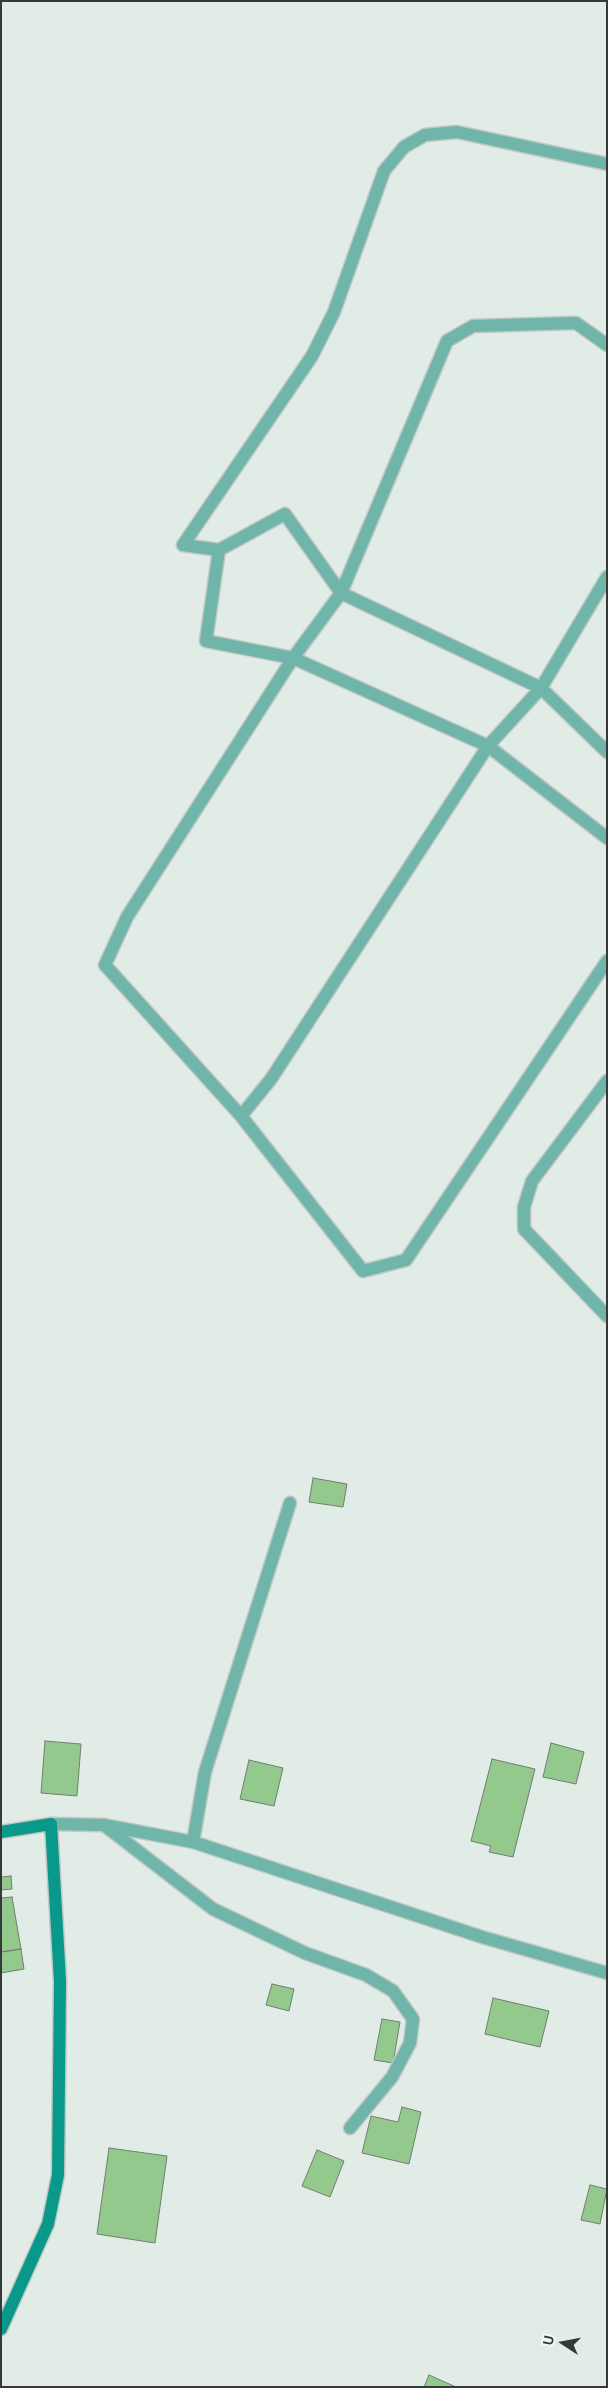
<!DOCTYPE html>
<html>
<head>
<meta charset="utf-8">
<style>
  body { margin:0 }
  #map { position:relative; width:608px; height:2388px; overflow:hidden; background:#e2ece7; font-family:Ubuntu,sans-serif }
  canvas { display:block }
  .frame { position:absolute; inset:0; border:2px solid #353937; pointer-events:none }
  .north { position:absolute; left:538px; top:2318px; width:50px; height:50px; -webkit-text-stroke:4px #effaf4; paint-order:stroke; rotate:281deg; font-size:14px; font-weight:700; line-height:20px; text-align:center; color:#353937 }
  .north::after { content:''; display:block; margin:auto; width:18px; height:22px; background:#353937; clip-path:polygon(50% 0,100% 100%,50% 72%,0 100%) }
</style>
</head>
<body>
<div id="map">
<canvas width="608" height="2388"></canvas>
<div class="frame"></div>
<div class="north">U</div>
</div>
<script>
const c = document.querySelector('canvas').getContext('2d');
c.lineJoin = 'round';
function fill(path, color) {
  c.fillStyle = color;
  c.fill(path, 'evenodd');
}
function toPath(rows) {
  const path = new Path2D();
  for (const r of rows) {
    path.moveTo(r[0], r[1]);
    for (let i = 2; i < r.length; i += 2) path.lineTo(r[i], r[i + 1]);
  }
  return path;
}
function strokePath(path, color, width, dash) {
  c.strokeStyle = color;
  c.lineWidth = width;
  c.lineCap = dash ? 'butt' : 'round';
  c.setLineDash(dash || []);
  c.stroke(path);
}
const building = toPath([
  [313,1478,347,1484,343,1507,309,1502,313,1478],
  [45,1741,81,1744,77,1796,41,1793,45,1741],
  [551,1743,584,1752,576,1784,543,1777,551,1743],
  [492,1759,535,1769,513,1857,489,1852,491,1846,471,1841,492,1759],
  [249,1760,283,1768,274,1806,240,1799,249,1760],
  [11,1876,12,1889,1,1890,1,1877,11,1876],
  [12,1897,21,1949,1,1952,1,1898,12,1897],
  [21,1949,24,1969,1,1973,1,1952,21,1949],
  [272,1984,294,1989,289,2011,266,2005,272,1984],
  [493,1998,549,2011,540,2047,485,2034,493,1998],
  [382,2019,400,2022,393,2063,374,2060,382,2019],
  [402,2107,421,2112,409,2164,362,2153,371,2116,398,2122,402,2107],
  [109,2148,167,2156,155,2243,97,2234,109,2148],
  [317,2150,344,2161,330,2197,302,2186,317,2150],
  [590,2185,607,2189,600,2224,581,2220,590,2185],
  [429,2375,456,2387,424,2387,429,2375]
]);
const lane = toPath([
  [104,1825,213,1909,305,1953,366,1975,393,1991,413,2019,410,2043,392,2077,350,2128],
  [193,1842,205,1772,290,1503]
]);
const street = toPath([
  [607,164,457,132,425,135,404,147,384,171,334,312,312,356,183,545,219,550,285,514,341,593,541,688,607,752],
  [607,345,576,323,473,326,447,341,341,593,293,658,127,917,105,965,241,1116,363,1271,406,1260,607,961],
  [219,550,206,641,293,658,488,746,607,838],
  [607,1081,532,1181,524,1207,524,1229,607,1316],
  [241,1116,271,1079,488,746,541,688,607,577],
  [51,1824,104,1825,193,1842,482,1937,607,1973]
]);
const secondary = toPath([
  [1,1832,51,1824,60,1981,58,2175,48,2224,1,2329]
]);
fill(building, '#94c98d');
strokePath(building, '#757b74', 1);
strokePath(lane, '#bfc8c4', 15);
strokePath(street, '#bfc8c4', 15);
strokePath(secondary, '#bfc8c4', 15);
strokePath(lane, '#70b5a9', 12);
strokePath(street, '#70b5a9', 12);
strokePath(secondary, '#09998a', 12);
</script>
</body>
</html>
